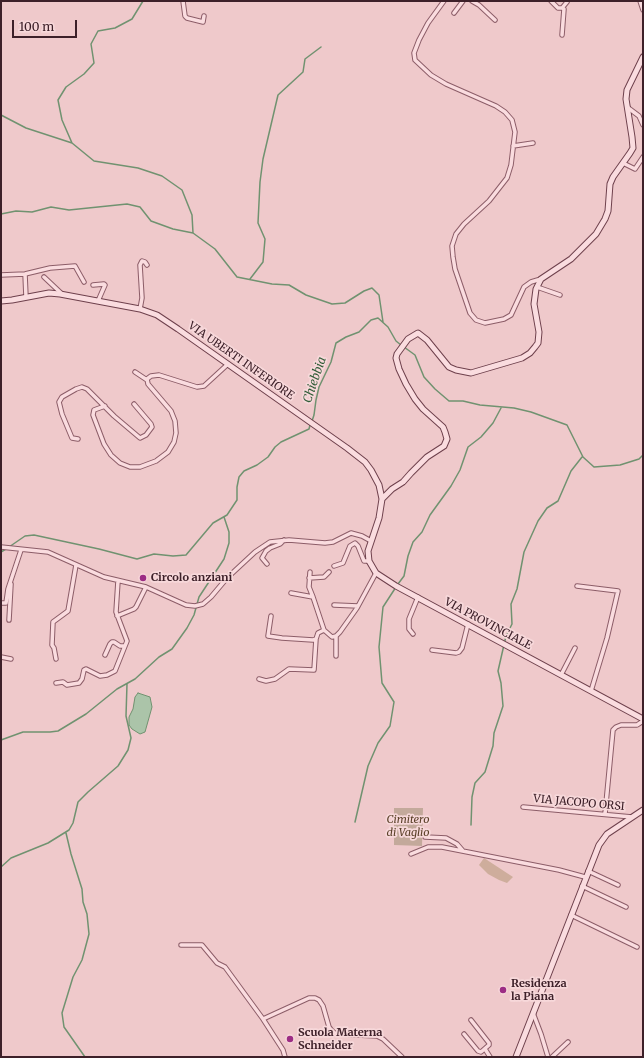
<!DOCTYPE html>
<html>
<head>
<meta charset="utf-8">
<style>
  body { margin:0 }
  #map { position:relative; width:644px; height:1058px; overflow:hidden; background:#efc9cb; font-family:Merriweather,serif }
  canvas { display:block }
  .frame { position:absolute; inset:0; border:2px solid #3d2029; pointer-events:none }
  .scale { position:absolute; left:12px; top:20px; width:65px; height:18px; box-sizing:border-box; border:2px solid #3d2029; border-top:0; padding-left:5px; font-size:12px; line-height:14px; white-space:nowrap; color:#3d2029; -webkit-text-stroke:3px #f7d8da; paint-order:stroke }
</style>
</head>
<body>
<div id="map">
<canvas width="644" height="1058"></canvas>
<div class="frame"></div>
<div class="scale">100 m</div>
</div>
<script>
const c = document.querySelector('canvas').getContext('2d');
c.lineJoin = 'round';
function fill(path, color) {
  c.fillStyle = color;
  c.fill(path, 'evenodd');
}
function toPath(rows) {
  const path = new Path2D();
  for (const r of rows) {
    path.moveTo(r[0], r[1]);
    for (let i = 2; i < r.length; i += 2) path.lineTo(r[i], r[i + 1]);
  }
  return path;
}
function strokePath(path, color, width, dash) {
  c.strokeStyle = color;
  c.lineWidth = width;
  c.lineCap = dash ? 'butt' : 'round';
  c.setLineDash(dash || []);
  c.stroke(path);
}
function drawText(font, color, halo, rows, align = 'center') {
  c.font = font + ' Merriweather,serif';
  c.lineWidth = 3.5;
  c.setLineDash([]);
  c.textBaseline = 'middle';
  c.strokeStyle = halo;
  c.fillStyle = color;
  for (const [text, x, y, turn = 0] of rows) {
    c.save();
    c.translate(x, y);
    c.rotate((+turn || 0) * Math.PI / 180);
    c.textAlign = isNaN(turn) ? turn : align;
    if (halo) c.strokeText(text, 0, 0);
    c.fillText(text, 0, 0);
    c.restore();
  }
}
const green = toPath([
  [484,858,513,877,507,883,499,880,488,874,479,865]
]);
const cemetery = toPath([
  [394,808,423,808,422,846,394,845]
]);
const water = toPath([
  [138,693,150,697,152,707,145,732,140,734,132,729,129,725,129,717,133,709,135,697,138,693]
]);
const stream = toPath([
  [1,115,26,128,72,143,94,161,138,168,162,176,182,190,192,215,193,233],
  [72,143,62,120,58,100,66,87,84,74,94,63,91,44,98,31,115,28,132,19,143,1],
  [1,214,16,211,32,212,51,207,69,210,127,204,140,207,151,221,173,229,193,233,215,249,237,277,272,284,289,285,306,295,332,304,345,303,364,291,372,288,379,295,383,322],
  [250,279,263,262,265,239,258,223,260,182,263,159,278,95,303,72,305,59,321,47],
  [404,347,415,355,424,377,435,389,449,401,463,401,480,405,514,408,531,412,567,425,583,457,594,467,620,465,639,459,643,455],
  [312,421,314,415,316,400,319,387,331,362,336,343,346,337,359,332,371,320,378,318,388,327,396,341,401,345],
  [9,547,25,536,34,535,99,549,137,559,154,554,173,556,186,555,213,523,227,515,237,500,237,487,239,477,244,471,257,465,268,457,275,447,281,442,309,429,310,425],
  [1,552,6,549],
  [398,584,404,576,408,556,413,542,422,532,430,515,451,486,460,470,468,447,481,437,493,423,501,408],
  [1,740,23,732,50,732,58,731,86,714,117,689,135,679,159,657,172,649,187,628,194,615,199,597,224,559,229,543,229,532,224,517],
  [355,822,368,766,378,743,390,726,394,702,382,683,379,647,383,607,396,587],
  [471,825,472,797,475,783,485,772,493,746,494,733,503,706,501,683,498,671,506,636,512,624,511,604,517,589,524,552,538,521,547,508,558,501,571,471,582,457],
  [66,833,71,854,82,889,83,902,87,914,89,934,82,960,73,977,62,1013,64,1027,85,1057],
  [1,867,11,858,48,843,69,830,73,823,78,802,88,792,118,766,128,750,131,738,126,716,127,684]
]);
const street = toPath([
  [183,1,185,16,187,18,203,22,204,16],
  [444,1,428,23,419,40,414,53,415,60,431,75,446,84,496,106,505,112,512,120,515,132,511,165,507,178,489,201,464,224,456,234,452,246,453,257,455,269,470,313,476,320,485,323,504,319,511,315,524,287,531,282,541,279],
  [472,1,479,5,495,20],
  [551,1,558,8,562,8],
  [640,1,643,10],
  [562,8,567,2],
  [454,13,463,1],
  [562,35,564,9,562,8],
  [627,107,639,116,643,125],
  [513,146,533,143],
  [623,163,635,169,643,157],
  [25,274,26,297],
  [1,275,25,274,50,268,75,266,84,282],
  [44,277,62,294],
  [93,285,104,284,105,285,98,301],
  [537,287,560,295],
  [140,309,142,298,140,265,142,261,145,262,147,265],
  [135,372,147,380],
  [105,406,94,410,93,415,104,444,111,455,120,463,130,467,140,467,156,461,168,452,174,442,176,433,175,421,171,411,148,384,147,379,151,376,159,375,197,387,204,386,228,364],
  [78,439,72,438,62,414,59,402,62,397,76,389,82,387,87,389,114,416,140,438,146,435,152,427,151,424,134,404],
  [1,547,48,552,104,577,146,587,186,605,195,606,203,604,211,597,227,578,255,552,270,542,289,540,325,543,333,542,351,533,362,536,371,541],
  [267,564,262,558,266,551,270,548,280,544,284,540],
  [334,566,343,563,350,546,355,543,358,546,364,561,369,561],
  [310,572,309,587,313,597,324,630,332,637,336,636,340,632,357,608,376,573],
  [309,578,324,577,329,572],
  [577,586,618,591,607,638,591,691],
  [291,593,313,597],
  [1,603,6,603,8,589,21,550],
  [334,605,358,606],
  [117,616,134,609,136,607,146,587],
  [271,616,268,636,282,638,313,640,316,639,318,633,324,630],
  [9,620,11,584],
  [413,634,409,629,409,619,418,597],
  [336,636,336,656],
  [432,650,456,653,459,652,462,648,468,624],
  [105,655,110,644,112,642,114,642,120,646,124,646],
  [1,657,11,659],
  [56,659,54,648,52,645,53,622,68,611,76,565],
  [561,675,575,648],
  [259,679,266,681,275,679,289,669,314,670,316,639],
  [56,683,63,682,67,685,79,683,82,679,84,670,86,669,100,676,107,675,115,671,127,641,116,612,118,581],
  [523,807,632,817],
  [605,814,613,730,616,727,621,725,637,725,643,721],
  [425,837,446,838,457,844,463,851],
  [411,854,428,847,442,847,559,870,585,877],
  [588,871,618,885],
  [582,886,626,907],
  [571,915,637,947],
  [181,945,202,945,217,963,225,967,263,1019,283,1050,285,1057],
  [533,1013,541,1034,548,1057],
  [263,1019,309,998,315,998,319,1000,323,1006,329,1027,332,1031,336,1034,377,1036,383,1039,402,1057],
  [464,1034,478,1051,481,1052,489,1045,489,1043,471,1020],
  [485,1049,490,1057],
  [552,1057,568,1042]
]);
const secondary = toPath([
  [1,301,12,300,49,293,60,294,140,309,157,315,178,329,347,448,365,462,371,470,379,485,382,499,379,518,368,551,369,561,376,573,396,586,643,719],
  [382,499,392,489,403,482,411,473,427,457,444,446,447,439,445,432,443,427,423,409,415,399,406,384,399,369,396,358,397,354,408,339,418,333,427,340,449,367,456,370,471,373,522,358,530,353,535,347,538,343,539,332,534,304,536,289,541,279,571,259,596,234,605,219,608,211,610,184,613,177,630,153,633,148,632,137,626,99,627,90,643,57],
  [516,1057,599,845,607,834,643,810]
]);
const markers = [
  [143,578,4,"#9c2c84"],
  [503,990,4,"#9c2c84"],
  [290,1039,4,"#9c2c84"]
];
const streetNames = [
  ["VIA UBERTI INFERIORE",241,361,35],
  ["VIA PROVINCIALE",488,624,28],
  ["VIA JACOPO ORSI",579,803,5]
];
const poiNames = [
  ["Circolo anziani",151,578],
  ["Residenza",511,984],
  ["la Piana",511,997],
  ["Scuola Materna",298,1033],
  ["Schneider",298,1046]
];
const parkNames = [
  ["Cimitero",408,820],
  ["di Vaglio",408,833]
];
const waterNames = [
  ["Chiebbia",315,380,-71]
];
fill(green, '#cead9c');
fill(cemetery, '#c3a99b');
fill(water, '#abc4a9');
strokePath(water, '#709270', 1);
strokePath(stream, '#709270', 1.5);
strokePath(street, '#8c5d68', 5.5);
strokePath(secondary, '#6e404c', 7);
strokePath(street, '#fadcdf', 3.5);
strokePath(secondary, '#fadcdf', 5);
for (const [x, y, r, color] of markers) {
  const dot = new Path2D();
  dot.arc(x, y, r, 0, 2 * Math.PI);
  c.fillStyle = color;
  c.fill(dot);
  strokePath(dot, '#f7d8da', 1.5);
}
drawText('11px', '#3d2029', '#f7d8da', streetNames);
drawText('bold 11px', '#3d2029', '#f7d8da', poiNames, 'left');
drawText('italic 11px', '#593f27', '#f7d8da', parkNames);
drawText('italic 12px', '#305c37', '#f7d8da', waterNames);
</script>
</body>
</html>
